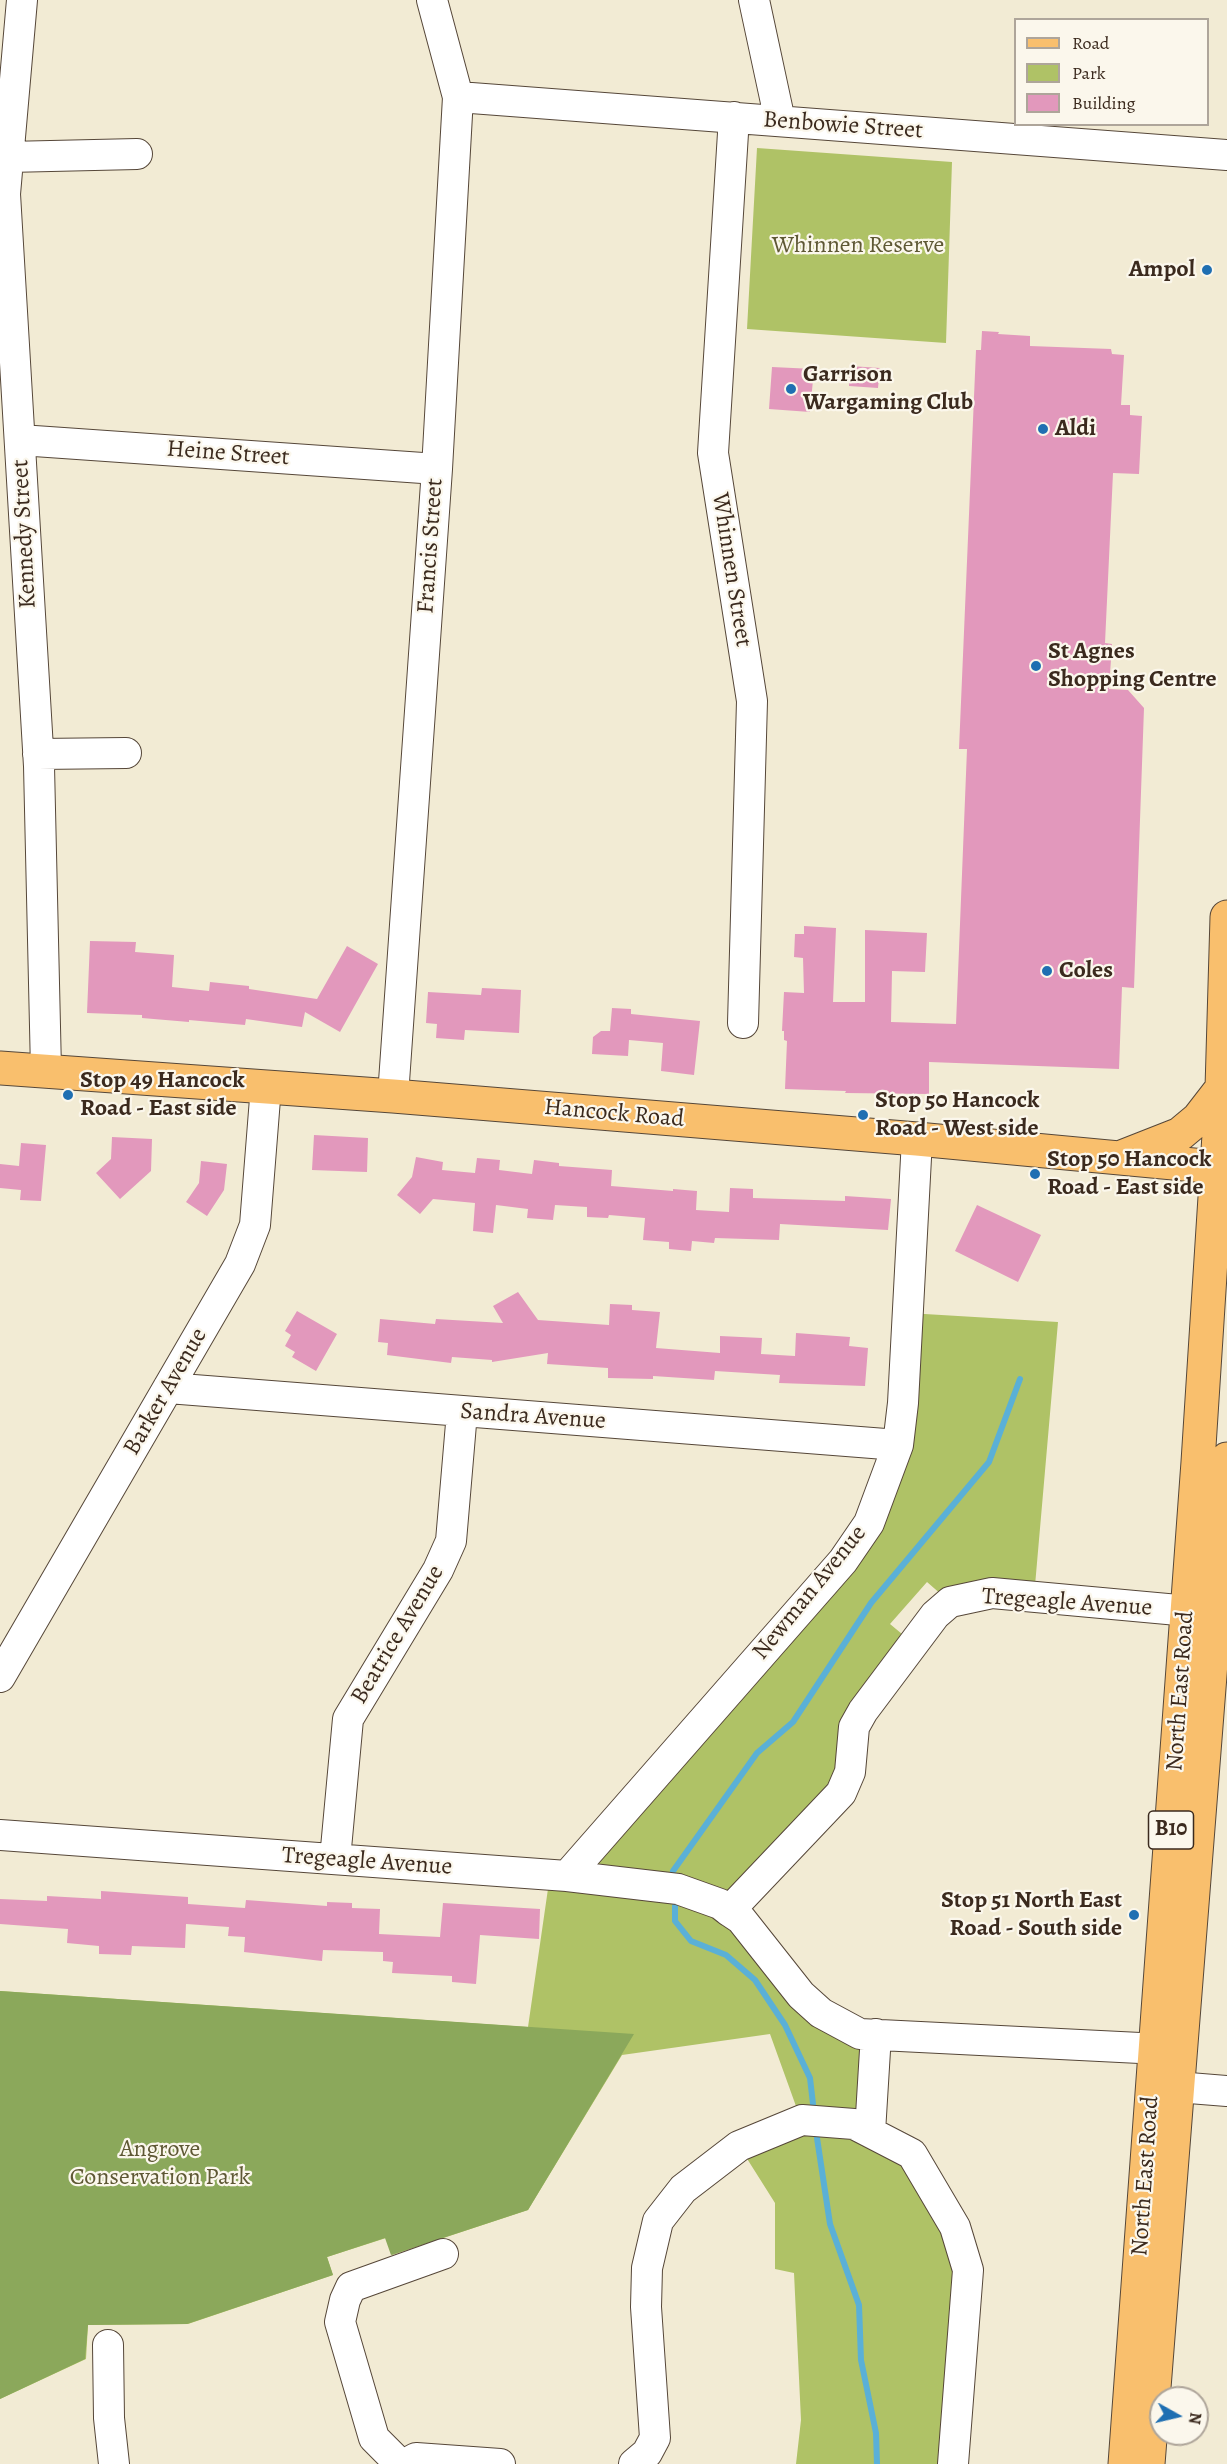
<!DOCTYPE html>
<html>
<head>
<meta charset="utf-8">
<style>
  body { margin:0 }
  #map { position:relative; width:1227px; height:2464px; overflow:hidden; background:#f2ebd4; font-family:Alegreya,serif }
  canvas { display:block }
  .legend { position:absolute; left:1014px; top:18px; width:195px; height:108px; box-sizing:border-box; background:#fbf7ec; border:2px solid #aea59a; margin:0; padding:8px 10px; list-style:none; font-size:18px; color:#3b2a1e }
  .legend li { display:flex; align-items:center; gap:12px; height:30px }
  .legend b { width:30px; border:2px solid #aea59a }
  .north { position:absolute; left:1149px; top:2386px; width:60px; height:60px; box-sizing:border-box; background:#fbf7ec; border:2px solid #aea59a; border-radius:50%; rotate:98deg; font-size:16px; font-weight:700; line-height:24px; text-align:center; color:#3b2a1e }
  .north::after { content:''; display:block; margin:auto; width:21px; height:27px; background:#1f6fb2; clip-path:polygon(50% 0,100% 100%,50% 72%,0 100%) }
</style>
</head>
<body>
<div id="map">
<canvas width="1227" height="2464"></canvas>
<ul class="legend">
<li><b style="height:8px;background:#f9bf6d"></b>Road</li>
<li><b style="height:16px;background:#afc266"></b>Park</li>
<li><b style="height:16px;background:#e298bc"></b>Building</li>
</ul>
<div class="north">N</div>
</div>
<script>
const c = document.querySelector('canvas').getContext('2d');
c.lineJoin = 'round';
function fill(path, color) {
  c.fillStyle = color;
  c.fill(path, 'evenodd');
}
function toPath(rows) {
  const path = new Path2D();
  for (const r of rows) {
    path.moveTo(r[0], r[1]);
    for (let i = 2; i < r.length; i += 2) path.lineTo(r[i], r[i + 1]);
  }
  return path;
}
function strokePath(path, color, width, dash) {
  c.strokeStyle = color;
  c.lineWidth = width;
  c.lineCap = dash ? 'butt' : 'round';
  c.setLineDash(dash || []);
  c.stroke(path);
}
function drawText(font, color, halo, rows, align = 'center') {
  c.font = font + ' Alegreya,serif';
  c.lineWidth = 4.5;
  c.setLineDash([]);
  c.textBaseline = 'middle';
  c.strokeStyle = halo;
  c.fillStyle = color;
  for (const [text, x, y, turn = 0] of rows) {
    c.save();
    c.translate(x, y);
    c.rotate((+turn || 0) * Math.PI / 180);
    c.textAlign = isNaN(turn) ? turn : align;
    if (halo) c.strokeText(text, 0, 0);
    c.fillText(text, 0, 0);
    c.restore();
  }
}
const green = toPath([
  [757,148,952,162,946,343,747,329],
  [908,1313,1058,1322,1034,1597,950,1602,927,1582,890,1624,914,1644,863,1711,850,1772,729,1911,859,2034,870,2132,912,2154,955,2227,953,2464,796,2464,801,2420,794,2273,775,2269,775,2203,739,2146,801,2120,770,2034,622,2055,528,2210,392,2255,386,2238,327,2257,333,2275,188,2324,88,2325,86,2359,0,2399,0,1991,528,2027,550,1875,869,1523]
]);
const forest = toPath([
  [0,1991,634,2034,528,2210,391,2255,385,2238,327,2257,333,2275,187,2324,88,2325,85,2359,0,2399]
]);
const stream = toPath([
  [673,1871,757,1753,793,1722,871,1603,989,1462,1020,1379],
  [675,1906,675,1921,691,1941,726,1955,755,1980,785,2025,810,2078,813,2104],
  [817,2138,830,2224,859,2305,861,2360,876,2433,877,2464]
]);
const building = toPath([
  [982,331,999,332,998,334,1030,336,1030,346,1111,349,1112,354,1124,355,1121,405,1130,405,1130,415,1142,416,1139,474,1113,473,1105,643,1112,644,1109,689,1128,690,1144,708,1134,988,1122,987,1119,1069,929,1062,929,1094,845,1093,846,1091,785,1089,787,1041,784,1040,784,1031,782,1031,784,992,804,993,803,958,794,957,795,934,804,934,804,926,836,928,833,1002,865,1002,865,930,927,933,925,972,892,971,891,1022,956,1024,967,749,959,749,976,350,981,350],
  [850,366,880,368,878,388,849,386],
  [772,367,814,369,810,412,769,409],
  [90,941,136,942,135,952,174,955,172,987,209,991,210,982,249,986,249,989,317,999,347,946,378,964,340,1032,305,1012,302,1027,246,1019,245,1025,189,1020,189,1022,142,1018,142,1015,87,1013],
  [482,988,521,990,519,1033,465,1030,464,1040,436,1038,437,1024,426,1023,428,992,481,995],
  [612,1008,631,1009,631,1014,700,1021,694,1075,661,1071,663,1043,629,1040,628,1056,592,1054,593,1037,601,1031,610,1031],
  [314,1135,368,1138,367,1172,312,1170],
  [112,1137,152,1139,151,1171,120,1199,96,1173,111,1159],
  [21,1143,46,1145,41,1201,20,1200,21,1190,0,1188,0,1164,19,1166],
  [416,1157,443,1162,442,1170,475,1173,477,1158,500,1160,499,1170,532,1174,534,1160,559,1163,559,1166,612,1170,611,1186,673,1191,673,1189,697,1191,696,1210,729,1212,730,1188,753,1189,753,1198,845,1201,845,1196,891,1199,888,1230,780,1224,779,1240,715,1238,714,1243,692,1241,691,1251,669,1249,669,1242,643,1240,645,1218,609,1215,608,1218,587,1217,587,1207,555,1205,553,1220,527,1218,528,1209,496,1205,493,1233,473,1231,475,1203,433,1199,420,1214,397,1195,412,1177],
  [201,1161,227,1164,224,1190,207,1216,186,1202,199,1183],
  [977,1205,1041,1235,1018,1282,955,1251],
  [518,1292,538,1320,609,1325,610,1304,632,1305,632,1310,660,1312,656,1348,720,1353,720,1336,762,1338,761,1354,795,1356,796,1333,850,1337,849,1346,868,1348,865,1386,779,1383,780,1375,715,1371,714,1380,653,1376,653,1379,608,1378,608,1368,547,1364,548,1353,492,1362,492,1360,452,1357,451,1363,387,1355,388,1343,378,1342,380,1319,435,1324,436,1319,503,1323,493,1306],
  [297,1311,337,1334,316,1371,292,1357,295,1352,285,1346,291,1335,285,1331],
  [101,1891,188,1897,188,1904,245,1908,246,1900,327,1906,327,1902,352,1903,352,1908,380,1909,379,1934,440,1937,443,1903,540,1909,539,1939,480,1935,476,1984,452,1982,452,1976,392,1973,393,1962,383,1961,383,1952,323,1950,322,1961,244,1952,245,1937,228,1936,229,1927,186,1924,185,1948,132,1946,131,1955,99,1954,99,1946,67,1943,68,1929,0,1924,0,1899,47,1901,47,1896,101,1899]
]);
const minor = toPath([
  [22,0,5,194,39,766,46,1070],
  [754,0,780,121],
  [458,97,1227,155],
  [734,117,713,453,752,701,743,1023],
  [8,157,137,154],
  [20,440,437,469],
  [38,754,126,753],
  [393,1096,437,469,458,97,432,0],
  [168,1388,898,1445],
  [0,1677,240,1264,255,1225,266,1086],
  [0,1835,567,1876,678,1889,720,1904,729,1911],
  [335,1859,348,1719,438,1570,451,1541,462,1412],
  [567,1876,843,1561,869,1523,898,1445,903,1403,917,1139],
  [1180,2050,860,2034,821,2013,801,1995,741,1919,729,1911,841,1793,850,1772,854,1727,863,1711,935,1615,950,1602,992,1593,1211,1613],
  [1152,2085,1227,2091],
  [870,2132,876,2034],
  [108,2345,109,2418,114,2464],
  [400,2464,374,2438,340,2322,345,2300,351,2287,443,2254],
  [405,2464,416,2458,500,2464],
  [634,2464,647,2453,655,2438,646,2307,647,2268,658,2221,683,2189,739,2146,802,2120,854,2124,912,2154,955,2227,968,2270,953,2464]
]);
const major = toPath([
  [0,1068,393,1096,917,1139,1227,1168],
  [1124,1156,1180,1134,1198,1119,1222,1088],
  [1125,2464,1198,1462,1222,1088,1227,917],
  [1148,2464,1227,1459]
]);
const markers = [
  [1207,270,6,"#1f6fb2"],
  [791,389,6,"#1f6fb2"],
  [1043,429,6,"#1f6fb2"],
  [1036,666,6,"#1f6fb2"],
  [1047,971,6,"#1f6fb2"],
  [68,1095,6,"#1f6fb2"],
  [863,1115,6,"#1f6fb2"],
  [1035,1174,6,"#1f6fb2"],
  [1134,1915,6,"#1f6fb2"]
];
const shields = [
  [1171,1830,45]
];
const shieldNames = [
  ["B10",1171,1830]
];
const streetNames = [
  ["Benbowie Street",843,126,4],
  ["Heine Street",228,454,4],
  ["Kennedy Street",25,534,-93],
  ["Francis Street",431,546,-86],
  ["Whinnen Street",731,570,81],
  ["Hancock Road",614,1114,5],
  ["Barker Avenue",166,1392,-60],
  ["Sandra Avenue",533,1417,4],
  ["Newman Avenue",810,1593,-51],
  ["Tregeagle Avenue",1067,1603,4],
  ["Beatrice Avenue",398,1635,-59],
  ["North East Road",1181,1691,-86],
  ["Tregeagle Avenue",367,1862,4],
  ["North East Road",1146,2176,-86]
];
const parkNames = [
  ["Whinnen Reserve",858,246],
  ["Angrove",160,2150],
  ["Conservation Park",160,2178]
];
const poiNames = [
  ["Ampol",1195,270,"right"],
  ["Garrison",803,375],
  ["Wargaming Club",803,403],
  ["Aldi",1055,429],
  ["St Agnes",1048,652],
  ["Shopping Centre",1048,680],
  ["Coles",1059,971],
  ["Stop 49 Hancock",80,1081],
  ["Road - East side",80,1109],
  ["Stop 50 Hancock",875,1101],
  ["Road - West side",875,1129],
  ["Stop 50 Hancock",1047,1160],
  ["Road - East side",1047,1188],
  ["Stop 51 North East",1122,1901,"right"],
  ["Road - South side",1122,1929,"right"]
];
fill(green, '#afc266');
fill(forest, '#8ba85b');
strokePath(stream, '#5ab0d7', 6);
fill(building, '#e298bc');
strokePath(minor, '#564739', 32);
strokePath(major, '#564739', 35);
strokePath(minor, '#fff', 30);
strokePath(major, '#f9bf6d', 33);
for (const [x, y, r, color] of markers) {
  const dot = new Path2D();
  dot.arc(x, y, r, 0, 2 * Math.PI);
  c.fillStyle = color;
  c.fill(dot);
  strokePath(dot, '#fbf7ec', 2);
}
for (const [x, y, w] of shields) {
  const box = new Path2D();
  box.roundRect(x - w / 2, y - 19, w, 38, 4.5);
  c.fillStyle = '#fbf7ec';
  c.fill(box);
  strokePath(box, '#3b2a1e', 1.5);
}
drawText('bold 22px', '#3b2a1e', null, shieldNames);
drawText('24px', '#3b2a1e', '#fbf7ec', streetNames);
drawText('24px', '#5e5834', '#fbf7ec', parkNames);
drawText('bold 24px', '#3b2a1e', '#fbf7ec', poiNames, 'left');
</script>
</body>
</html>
